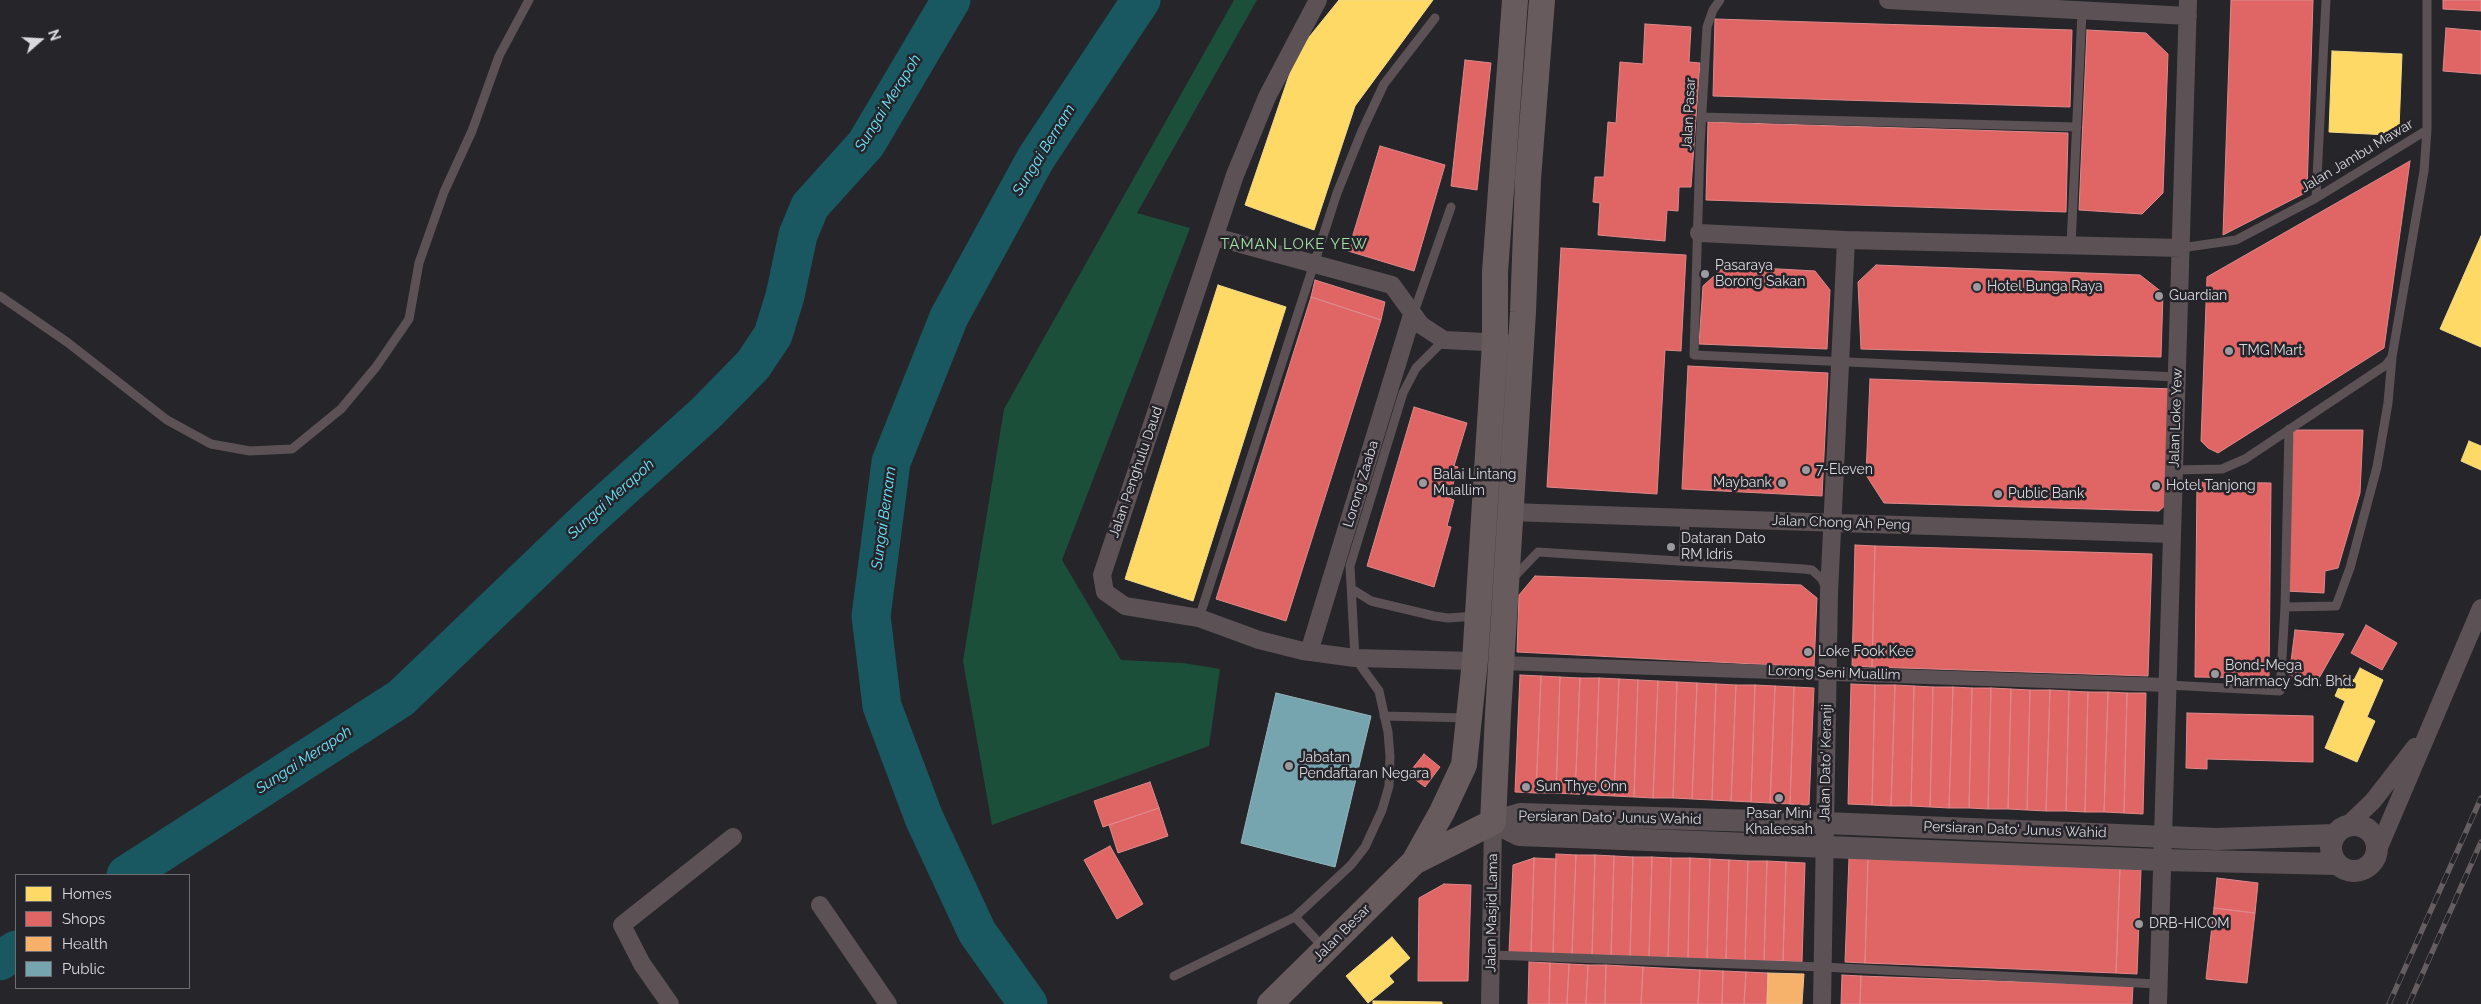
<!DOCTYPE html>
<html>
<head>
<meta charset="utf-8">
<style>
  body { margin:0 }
  #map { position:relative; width:2481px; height:1004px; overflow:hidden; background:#262529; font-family:Raleway,sans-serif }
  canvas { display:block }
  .legend { position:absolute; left:15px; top:874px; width:175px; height:115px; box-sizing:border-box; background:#25242a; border:1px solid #6d6d72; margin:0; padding:6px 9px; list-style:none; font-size:15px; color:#dadade }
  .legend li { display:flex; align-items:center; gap:10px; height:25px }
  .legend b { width:25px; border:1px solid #6d6d72 }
  .north { position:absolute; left:15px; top:15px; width:50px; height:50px; -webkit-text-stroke:4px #25242a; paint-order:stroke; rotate:71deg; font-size:14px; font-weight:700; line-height:20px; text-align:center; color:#dadade }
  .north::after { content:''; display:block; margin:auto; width:18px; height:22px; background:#dadade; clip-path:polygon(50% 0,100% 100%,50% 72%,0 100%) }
</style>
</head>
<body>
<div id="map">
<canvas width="2481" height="1004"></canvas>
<ul class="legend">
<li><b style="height:14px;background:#ffd966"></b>Homes</li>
<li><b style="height:14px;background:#e06666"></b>Shops</li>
<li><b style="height:14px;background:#f6b26b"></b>Health</li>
<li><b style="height:14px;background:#76a5af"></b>Public</li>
</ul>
<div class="north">N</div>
</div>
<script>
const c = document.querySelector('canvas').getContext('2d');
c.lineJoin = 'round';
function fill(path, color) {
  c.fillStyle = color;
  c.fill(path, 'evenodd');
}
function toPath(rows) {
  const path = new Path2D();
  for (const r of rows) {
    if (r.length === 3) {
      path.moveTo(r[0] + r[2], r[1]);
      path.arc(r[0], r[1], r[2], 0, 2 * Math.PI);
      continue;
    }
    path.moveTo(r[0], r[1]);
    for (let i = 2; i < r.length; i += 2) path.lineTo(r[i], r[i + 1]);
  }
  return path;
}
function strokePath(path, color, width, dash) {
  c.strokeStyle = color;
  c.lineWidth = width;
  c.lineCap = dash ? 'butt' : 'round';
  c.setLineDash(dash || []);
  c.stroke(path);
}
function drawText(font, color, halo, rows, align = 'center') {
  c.font = font + ' Raleway,sans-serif';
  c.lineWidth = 5;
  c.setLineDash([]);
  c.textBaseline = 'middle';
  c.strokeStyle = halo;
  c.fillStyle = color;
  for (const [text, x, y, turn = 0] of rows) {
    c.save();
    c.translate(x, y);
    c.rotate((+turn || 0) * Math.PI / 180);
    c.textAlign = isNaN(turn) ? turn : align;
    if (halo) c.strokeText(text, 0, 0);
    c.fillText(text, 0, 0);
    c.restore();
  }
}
const green = toPath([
  [1234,0,1257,0,1137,213,1190,228,1062,560,1121,660,1183,663,1220,669,1209,746,992,825,963,661,1004,409]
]);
const homes = toPath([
  [1339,0,1433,0,1355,106,1314,230,1245,205,1297,52,1339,0],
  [2332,51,2402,54,2399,129,2389,135,2329,132,2332,51],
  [2481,236,2481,347,2440,329,2481,236],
  [1218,285,1286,307,1193,601,1125,579,1218,285],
  [2469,441,2481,446,2481,470,2461,461,2469,441],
  [2360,668,2383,680,2367,717,2375,721,2357,762,2325,748,2345,701,2335,696,2344,675,2354,680,2360,668],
  [1392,937,1410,958,1389,976,1394,982,1368,1003,1346,976,1392,937],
  [1373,1001,1442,1002,1442,1004,1373,1004,1373,1001]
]);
const shops = toPath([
  [2231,0,2313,0,2307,192,2223,235,2231,0],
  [2443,0,2481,0,2481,11,2443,9,2443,0],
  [1715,19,2072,30,2070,107,1713,96,1715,19],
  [1645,24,1691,27,1689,62,1700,63,1691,187,1679,187,1678,211,1667,210,1665,241,1598,235,1600,203,1593,202,1595,177,1604,177,1608,122,1616,123,1620,62,1643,64,1645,24],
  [2446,28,2481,31,2481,74,2443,71,2446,28],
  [2087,30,2146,33,2168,54,2163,193,2142,214,2079,210,2087,30],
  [1465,60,1491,63,1477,190,1451,186,1465,60],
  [1708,122,2068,133,2066,212,1706,200,1708,122],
  [1380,146,1445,165,1414,271,1348,251,1380,146],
  [2410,161,2384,348,2218,453,2208,448,2201,441,2207,277,2410,161],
  [1561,248,1686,255,1681,351,1665,350,1657,494,1547,487,1561,248],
  [1876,265,2140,275,2163,293,2161,357,1861,349,1858,282,1876,265],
  [1725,266,1815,271,1830,290,1827,349,1699,344,1703,286,1725,266],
  [1315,280,1385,302,1381,320,1311,297,1315,280],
  [1311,297,1381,320,1286,621,1216,599,1311,297],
  [1688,366,1828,373,1822,496,1682,489,1688,366],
  [1870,379,2175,389,2168,503,2159,511,1884,503,1866,475,1870,379],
  [1414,407,1467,423,1454,466,1458,467,1449,498,1454,500,1447,526,1451,527,1434,587,1367,566,1414,407],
  [2293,430,2363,430,2360,493,2338,568,2325,571,2324,593,2286,591,2293,430],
  [2197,482,2271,483,2269,678,2195,677,2197,482],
  [1855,545,1875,546,1872,667,1852,666,1855,545],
  [1875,546,2152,554,2148,676,1872,667,1875,546],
  [1535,576,1801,585,1817,598,1814,667,1517,652,1519,595,1535,576],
  [2366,625,2397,643,2382,670,2351,653,2366,625],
  [2295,630,2344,634,2318,680,2289,677,2295,630],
  [1520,675,1541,676,1536,793,1515,792,1520,675],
  [1541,676,1560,677,1556,793,1536,793,1541,676],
  [1560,677,1580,678,1575,794,1556,793,1560,677],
  [1580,678,1599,678,1595,795,1575,794,1580,678],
  [1599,678,1619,679,1614,796,1595,795,1599,678],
  [1619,679,1638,680,1634,797,1614,796,1619,679],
  [1638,680,1658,681,1653,798,1634,797,1638,680],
  [1658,681,1677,682,1673,798,1653,798,1658,681],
  [1677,682,1697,683,1692,799,1673,798,1677,682],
  [1697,683,1716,684,1712,800,1692,799,1697,683],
  [1716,684,1736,685,1731,801,1712,800,1716,684],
  [1851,684,1875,685,1872,805,1848,804,1851,684],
  [1736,685,1755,685,1751,802,1731,801,1736,685],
  [1755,685,1775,686,1770,803,1751,802,1755,685],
  [1875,685,1895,685,1891,806,1872,805,1875,685],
  [1895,685,1914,686,1911,806,1891,806,1895,685],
  [1775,686,1794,687,1790,804,1770,803,1775,686],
  [1914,686,1933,687,1930,807,1911,806,1914,686],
  [1794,687,1814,688,1809,805,1790,804,1794,687],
  [1933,687,1953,687,1949,808,1930,807,1933,687],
  [1953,687,1972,688,1969,808,1949,808,1953,687],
  [1972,688,1991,688,1988,809,1969,808,1972,688],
  [1991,688,2011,689,2008,809,1988,809,1991,688],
  [2011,689,2030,690,2027,810,2008,809,2011,689],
  [2030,690,2050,690,2046,811,2027,810,2030,690],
  [2050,690,2069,691,2066,811,2046,811,2050,690],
  [2069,691,2088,692,2085,812,2066,811,2069,691],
  [2088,692,2108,692,2104,812,2085,812,2088,692],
  [2108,692,2127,693,2124,813,2104,812,2108,692],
  [2127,693,2146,693,2143,814,2124,813,2127,693],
  [2187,713,2313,716,2313,762,2207,759,2207,769,2186,768,2187,713],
  [1424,754,1440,767,1425,787,1408,774,1424,754],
  [1150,782,1159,808,1103,827,1094,801,1150,782],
  [1159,808,1168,836,1118,853,1109,825,1159,808],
  [1110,846,1143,904,1117,919,1084,860,1110,846],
  [1556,854,1576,855,1572,954,1553,954,1556,854],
  [1576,855,1595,855,1592,955,1572,954,1576,855],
  [1595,855,1614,856,1611,955,1592,955,1595,855],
  [1614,856,1633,857,1630,956,1611,955,1614,856],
  [1633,857,1652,857,1649,957,1630,956,1633,857],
  [1652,857,1671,858,1668,957,1649,957,1652,857],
  [1534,858,1556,859,1553,954,1531,953,1534,858],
  [1534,858,1531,953,1509,952,1513,865,1534,858],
  [1671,858,1690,858,1688,958,1668,957,1671,858],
  [1690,858,1710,859,1707,959,1688,958,1690,858],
  [1849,858,1868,859,1865,963,1845,962,1849,858],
  [1710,859,1729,860,1726,959,1707,959,1710,859],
  [1868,859,2120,869,2116,973,1865,963,1868,859],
  [1729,860,1748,861,1745,960,1726,959,1729,860],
  [1748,861,1767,861,1764,961,1745,960,1748,861],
  [1767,861,1786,862,1783,961,1764,961,1767,861],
  [1786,862,1805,863,1802,962,1783,961,1786,862],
  [2120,869,2141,870,2137,974,2116,973,2120,869],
  [2217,878,2258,883,2255,913,2214,908,2217,878],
  [1444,884,1471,885,1468,981,1418,981,1419,898,1444,884],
  [2214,908,2255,913,2247,983,2206,979,2214,908],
  [1529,962,1550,963,1549,1004,1528,1004,1529,962],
  [1550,963,1569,964,1567,1004,1549,1004,1550,963],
  [1569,964,1588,965,1586,1004,1567,1004,1569,964],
  [1588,965,1606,965,1605,1004,1586,1004,1588,965],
  [1606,965,1643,967,1641,1004,1605,1004,1606,965],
  [1643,967,1700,970,1698,1004,1641,1004,1643,967],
  [1700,970,1723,971,1722,1004,1698,1004,1700,970],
  [1723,971,1746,972,1744,1004,1722,1004,1723,971],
  [1746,972,1768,973,1767,1004,1744,1004,1746,972],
  [1842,975,1861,976,1860,1004,1841,1004,1842,975],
  [1861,976,2133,986,2132,1004,1860,1004,1861,976]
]);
const health = toPath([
  [1768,973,1804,974,1802,1004,1767,1004,1768,973]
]);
const public = toPath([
  [1276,693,1371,716,1335,867,1241,843,1276,693]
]);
const river = toPath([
  [126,875,401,698,586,521,706,413,753,365,773,335,785,296,798,235,810,206,866,144,951,0],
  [0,961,16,950],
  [1028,1004,977,932,924,818,882,706,871,616,891,462,949,317,1036,158,1141,0]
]);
const service = toPath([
  [1720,0,1713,10,1707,27,1700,145,1694,355,2177,377],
  [1702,117,2077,127],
  [2316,198,2326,0],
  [2071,245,2082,12],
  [2181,248,2236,240,2316,198,2427,130,2427,0],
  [0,296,67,342,167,420,211,444,250,451,292,449,341,409,376,367,409,319,419,263,444,192,472,131,499,56,529,0],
  [1413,315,1451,207],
  [2174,470,2222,469,2245,459,2386,365,2392,357,2424,171,2427,130],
  [1683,561,1685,518],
  [1513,578,1538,552,1804,569,1812,570,1822,579,1826,589],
  [1352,589,1371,601,1434,616,1448,618,1476,616],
  [2285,607,2336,606,2350,568,2377,467,2388,403,2392,358],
  [1199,618,1337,193,1362,131,1384,84,1435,18],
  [2168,685,2280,691,2285,607,2289,429],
  [1384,716,1467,718],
  [1324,948,1295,917,1351,865,1365,847,1382,810,1389,786,1390,756,1388,732,1379,691,1355,658,1350,566,1403,393,1416,368,1444,340],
  [1491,955,1822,967,2158,984],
  [1174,976,1295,917]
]);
const pedestrian = toPath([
  [1501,663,2168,685]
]);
const minor = toPath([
  [1318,0,1267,97,1235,175,1102,575,1105,592,1125,606,1199,618,1259,640,1303,651,1355,658,1475,661],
  [1888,0,2188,16],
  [1699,233,1846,240,2181,248],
  [1215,237,1392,285,1421,325,1444,340,1506,343],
  [1509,512,2172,534],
  [1309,652,1412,315],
  [2347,826,2373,801,2415,747],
  [2377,852,2481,608],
  [820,905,888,1004],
  [670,1004,642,964,622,925,733,837],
  [1490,1004,1493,822],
  [1822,1004,1829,593,1846,240],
  [2158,1004,2188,0]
]);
const tertiary = toPath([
  [1493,822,1519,835,2162,860,2337,864],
  [1493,822,1520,814,1825,823,2216,839,2335,835],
  [2354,848,23]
]);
const secondary = toPath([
  [1493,822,1498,714,1523,312,1528,179,1542,0],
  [1414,862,1493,822],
  [1270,1004,1414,862,1442,812,1464,765,1475,661,1495,343,1495,272,1515,0]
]);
const rail = toPath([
  [2389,1004,2481,798],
  [2409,1004,2481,842]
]);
const markers = [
  [1705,274,5,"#9b9b9f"],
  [1977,287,5,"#9b9b9f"],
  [2159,296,5,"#9b9b9f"],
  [2229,351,5,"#9b9b9f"],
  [1806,470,5,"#9b9b9f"],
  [1423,483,5,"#9b9b9f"],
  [1782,483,5,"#9b9b9f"],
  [2156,486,5,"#9b9b9f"],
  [1998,494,5,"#9b9b9f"],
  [1671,547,5,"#9b9b9f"],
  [1808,652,5,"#9b9b9f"],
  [2215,674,5,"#9b9b9f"],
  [1289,766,5,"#9b9b9f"],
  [1526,787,5,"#9b9b9f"],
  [1779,798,5,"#9b9b9f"],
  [2139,924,5,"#9b9b9f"]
];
const streetNames = [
  ["Jalan Pasar",1689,114,-87],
  ["Jalan Jambu Mawar",2357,156,-31],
  ["Jalan Loke Yew",2176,418,-88],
  ["Jalan Penghulu Daud",1136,472,-71],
  ["Lorong Zaaba",1361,484,-73],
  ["Jalan Chong Ah Peng",1841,523,2],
  ["Lorong Seni Muallim",1834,673,2],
  ["Jalan Dato' Keranji",1826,763,-89],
  ["Persiaran Dato' Junus Wahid",1610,818,1],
  ["Persiaran Dato' Junus Wahid",2015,830,2],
  ["Jalan Masjid Lama",1492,913,-89],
  ["Jalan Besar",1342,933,-45]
];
const poiNames = [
  ["Pasaraya",1715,266],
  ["Borong Sakan",1715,282],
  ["Hotel Bunga Raya",1987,287],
  ["Guardian",2169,296],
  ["TMG Mart",2239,351],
  ["7-Eleven",1816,470],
  ["Balai Lintang",1433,475],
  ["Muallim",1433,491],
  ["Maybank",1772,483,"right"],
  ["Hotel Tanjong",2166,486],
  ["Public Bank",2008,494],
  ["Dataran Dato",1681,539],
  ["RM Idris",1681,555],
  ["Loke Fook Kee",1818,652],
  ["Bond-Mega",2225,666],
  ["Pharmacy Sdn. Bhd.",2225,682],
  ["Jabatan",1299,758],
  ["Pendaftaran Negara",1299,774],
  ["Sun Thye Onn",1536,787],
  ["Pasar Mini",1779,814,"center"],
  ["Khaleesah",1779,830,"center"],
  ["DRB-HICOM",2149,924]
];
const waterNames = [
  ["Sungai Merapoh",888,103,-58],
  ["Sungai Bernam",1044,150,-58],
  ["Sungai Merapoh",611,499,-42],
  ["Sungai Bernam",884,518,-82],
  ["Sungai Merapoh",304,760,-33]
];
const neighbourhoodNames = [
  ["TAMAN LOKE YEW",1294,244]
];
fill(green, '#1c4f39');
fill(homes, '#ffd966');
strokePath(homes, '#f4d98a', 1);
fill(shops, '#e06666');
strokePath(shops, '#de898a', 1);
fill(health, '#f6b26b');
strokePath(health, '#eebe8e', 1);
fill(public, '#76a5af');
strokePath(public, '#94b5bd', 1);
strokePath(river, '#195761', 39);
strokePath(service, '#5c5154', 9);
strokePath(pedestrian, '#5c5154', 14);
strokePath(minor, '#5c5154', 18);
strokePath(tertiary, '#5c5154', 22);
strokePath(secondary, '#685b5d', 26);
strokePath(rail, '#655e60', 5.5);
strokePath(rail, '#25242a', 4, [11]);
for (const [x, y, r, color] of markers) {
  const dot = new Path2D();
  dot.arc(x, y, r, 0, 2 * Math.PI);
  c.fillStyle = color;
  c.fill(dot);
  strokePath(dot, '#25242a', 2);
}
drawText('14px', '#dadade', '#25242a', streetNames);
drawText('14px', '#dadade', '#25242a', poiNames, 'left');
drawText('italic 15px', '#6ae6fc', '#25242a', waterNames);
c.letterSpacing = '1px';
drawText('15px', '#a5e0a6', '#25242a', neighbourhoodNames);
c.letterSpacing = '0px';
</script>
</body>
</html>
